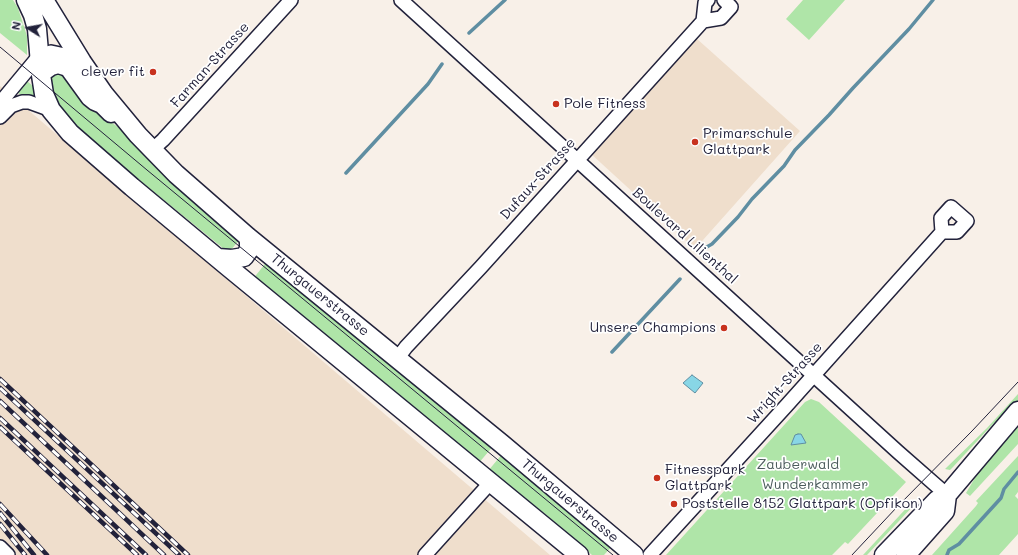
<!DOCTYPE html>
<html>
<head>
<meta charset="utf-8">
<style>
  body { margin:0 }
  #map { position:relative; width:1018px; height:555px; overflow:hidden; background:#f8f0e8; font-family:Mali,sans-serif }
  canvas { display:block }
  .north { position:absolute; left:8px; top:8px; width:40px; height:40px; -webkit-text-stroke:3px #fff; paint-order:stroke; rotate:281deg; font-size:11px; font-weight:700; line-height:16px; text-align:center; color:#22223b }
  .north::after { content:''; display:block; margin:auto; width:14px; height:18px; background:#22223b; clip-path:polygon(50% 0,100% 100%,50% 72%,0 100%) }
</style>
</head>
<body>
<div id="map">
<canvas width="1018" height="555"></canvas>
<div class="north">N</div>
</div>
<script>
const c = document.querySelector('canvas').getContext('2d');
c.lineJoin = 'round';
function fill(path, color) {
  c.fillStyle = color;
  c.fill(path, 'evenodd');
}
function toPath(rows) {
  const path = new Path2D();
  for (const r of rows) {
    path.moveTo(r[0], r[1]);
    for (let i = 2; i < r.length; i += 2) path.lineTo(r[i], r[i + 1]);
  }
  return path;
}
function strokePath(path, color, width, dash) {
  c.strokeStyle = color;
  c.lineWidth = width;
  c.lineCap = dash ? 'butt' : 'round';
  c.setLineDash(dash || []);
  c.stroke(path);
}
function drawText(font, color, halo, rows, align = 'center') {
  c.font = font + ' Mali,sans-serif';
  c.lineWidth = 3.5;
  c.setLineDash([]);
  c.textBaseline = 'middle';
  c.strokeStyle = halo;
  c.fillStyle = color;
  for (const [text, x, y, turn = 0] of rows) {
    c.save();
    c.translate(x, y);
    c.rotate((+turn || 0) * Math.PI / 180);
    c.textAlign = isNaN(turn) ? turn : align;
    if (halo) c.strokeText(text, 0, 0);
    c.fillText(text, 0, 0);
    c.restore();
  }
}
const built = toPath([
  [696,38,800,131,695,249,590,153],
  [0,86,550,555,15,555,0,539]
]);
const green = toPath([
  [0,0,13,0,18,8,27,36,27,55,0,33],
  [803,0,845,0,809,40,786,19],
  [57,69,108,120,125,132,241,238,230,251,224,249,149,188,119,169,60,110,48,79],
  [25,79,37,90,40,100,23,97,15,90],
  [268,260,494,445,478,464,253,279],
  [1018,394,1018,401,1009,411,993,424,953,467,950,470,945,469,987,428],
  [811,399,819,402,906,482,848,544,845,542,832,555,666,555,805,402],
  [1018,421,1018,444,970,496,966,493,985,461],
  [503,453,614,544,604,555,592,555,544,513,525,502,488,471],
  [1018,456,1018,492,1015,496,1018,499,1018,534,999,555,932,555,976,506,978,503,976,501],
  [912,502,915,504,867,555,863,555]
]);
const water = toPath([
  [692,375,703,383,695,393,683,383,692,375],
  [798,434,801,434,806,443,791,445,795,435,798,434]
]);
const stream = toPath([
  [469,33,505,0],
  [346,173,428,84,442,64],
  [705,248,712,244,738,217,752,199,784,166,795,150,829,115,853,88,909,29,933,0],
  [612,352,680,279],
  [947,555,949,550,959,544,1001,498,1004,489,1018,472]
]);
const street = toPath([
  [401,0,898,452,947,495],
  [703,21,705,3,708,0],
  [0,103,39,56,51,52,65,55,70,59,79,72],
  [0,117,11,106,22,102,29,102,51,110],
  [152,150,163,140,291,0],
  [397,359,406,347,481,267,703,21,721,18,731,7,724,0],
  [0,547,8,555],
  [425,555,491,482],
  [650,555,787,405,942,232,941,218,951,207,967,221,957,232,942,232]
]);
const secondary = toPath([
  [26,0,33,15,37,29,41,75,44,94,51,110,70,133,132,187,227,266,579,555],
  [44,0,82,62,104,94,138,135,176,174,248,237,502,444,634,555],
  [41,75,44,71,51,66,58,64,65,66,69,68,90,97,95,101,102,104,111,113],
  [218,258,232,259,244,257,249,250,249,242,248,237],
  [884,555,937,500,947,495,1018,411],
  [906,555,945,511,947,495]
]);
const tram = toPath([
  [0,47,147,170,613,555],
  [852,555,897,507,972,431,1018,382]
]);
const rail = toPath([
  [0,379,188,555],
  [0,388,179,555],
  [0,401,164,555],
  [0,418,146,555],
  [0,427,137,555],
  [0,504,47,555],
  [0,513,34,555],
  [0,524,25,555]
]);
const markers = [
  [153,72,4,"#c8321e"],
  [556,104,4,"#c8321e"],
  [695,142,4,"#c8321e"],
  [724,328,4,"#c8321e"],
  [657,478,4,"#c8321e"],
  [674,504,4,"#c8321e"]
];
const streetNames = [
  ["Farman-Strasse",210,65,-48],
  ["Dufaux-Strasse",538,179,-48],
  ["Boulevard Lilienthal",685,236,42],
  ["Thurgauerstrasse",320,295,39],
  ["Wright-Strasse",785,383,-48],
  ["Thurgauerstrasse",570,501,40]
];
const poiNames = [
  ["clever fit",145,72,"right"],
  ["Pole Fitness",564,104],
  ["Primarschule",703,134],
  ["Glattpark",703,150],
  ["Unsere Champions",716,328,"right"],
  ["Fitnesspark",665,470],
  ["Glattpark",665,486],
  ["Poststelle 8152 Glattpark (Opfikon)",682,504]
];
const parkNames = [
  ["Zauberwald",798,465],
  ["Wunderkammer",815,485]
];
fill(built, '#efdecc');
fill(green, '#afe5a8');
fill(water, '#88d6e6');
strokePath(water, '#5f8ea2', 1);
strokePath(stream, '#5f8ea2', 3.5);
strokePath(street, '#22223b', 16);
strokePath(secondary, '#22223b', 21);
strokePath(street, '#fff', 13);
strokePath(secondary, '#fff', 18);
strokePath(tram, '#22223b', 1);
strokePath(rail, '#22223b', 4.5);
strokePath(rail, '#fff', 3, [9]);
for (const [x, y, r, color] of markers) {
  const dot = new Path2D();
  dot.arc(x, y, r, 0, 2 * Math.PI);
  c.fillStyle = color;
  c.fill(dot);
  strokePath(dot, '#fff', 1.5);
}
drawText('14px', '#22223b', '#fff', streetNames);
drawText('14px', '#22223b', '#fff', poiNames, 'left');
drawText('14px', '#4c5c5c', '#fff', parkNames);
</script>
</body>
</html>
